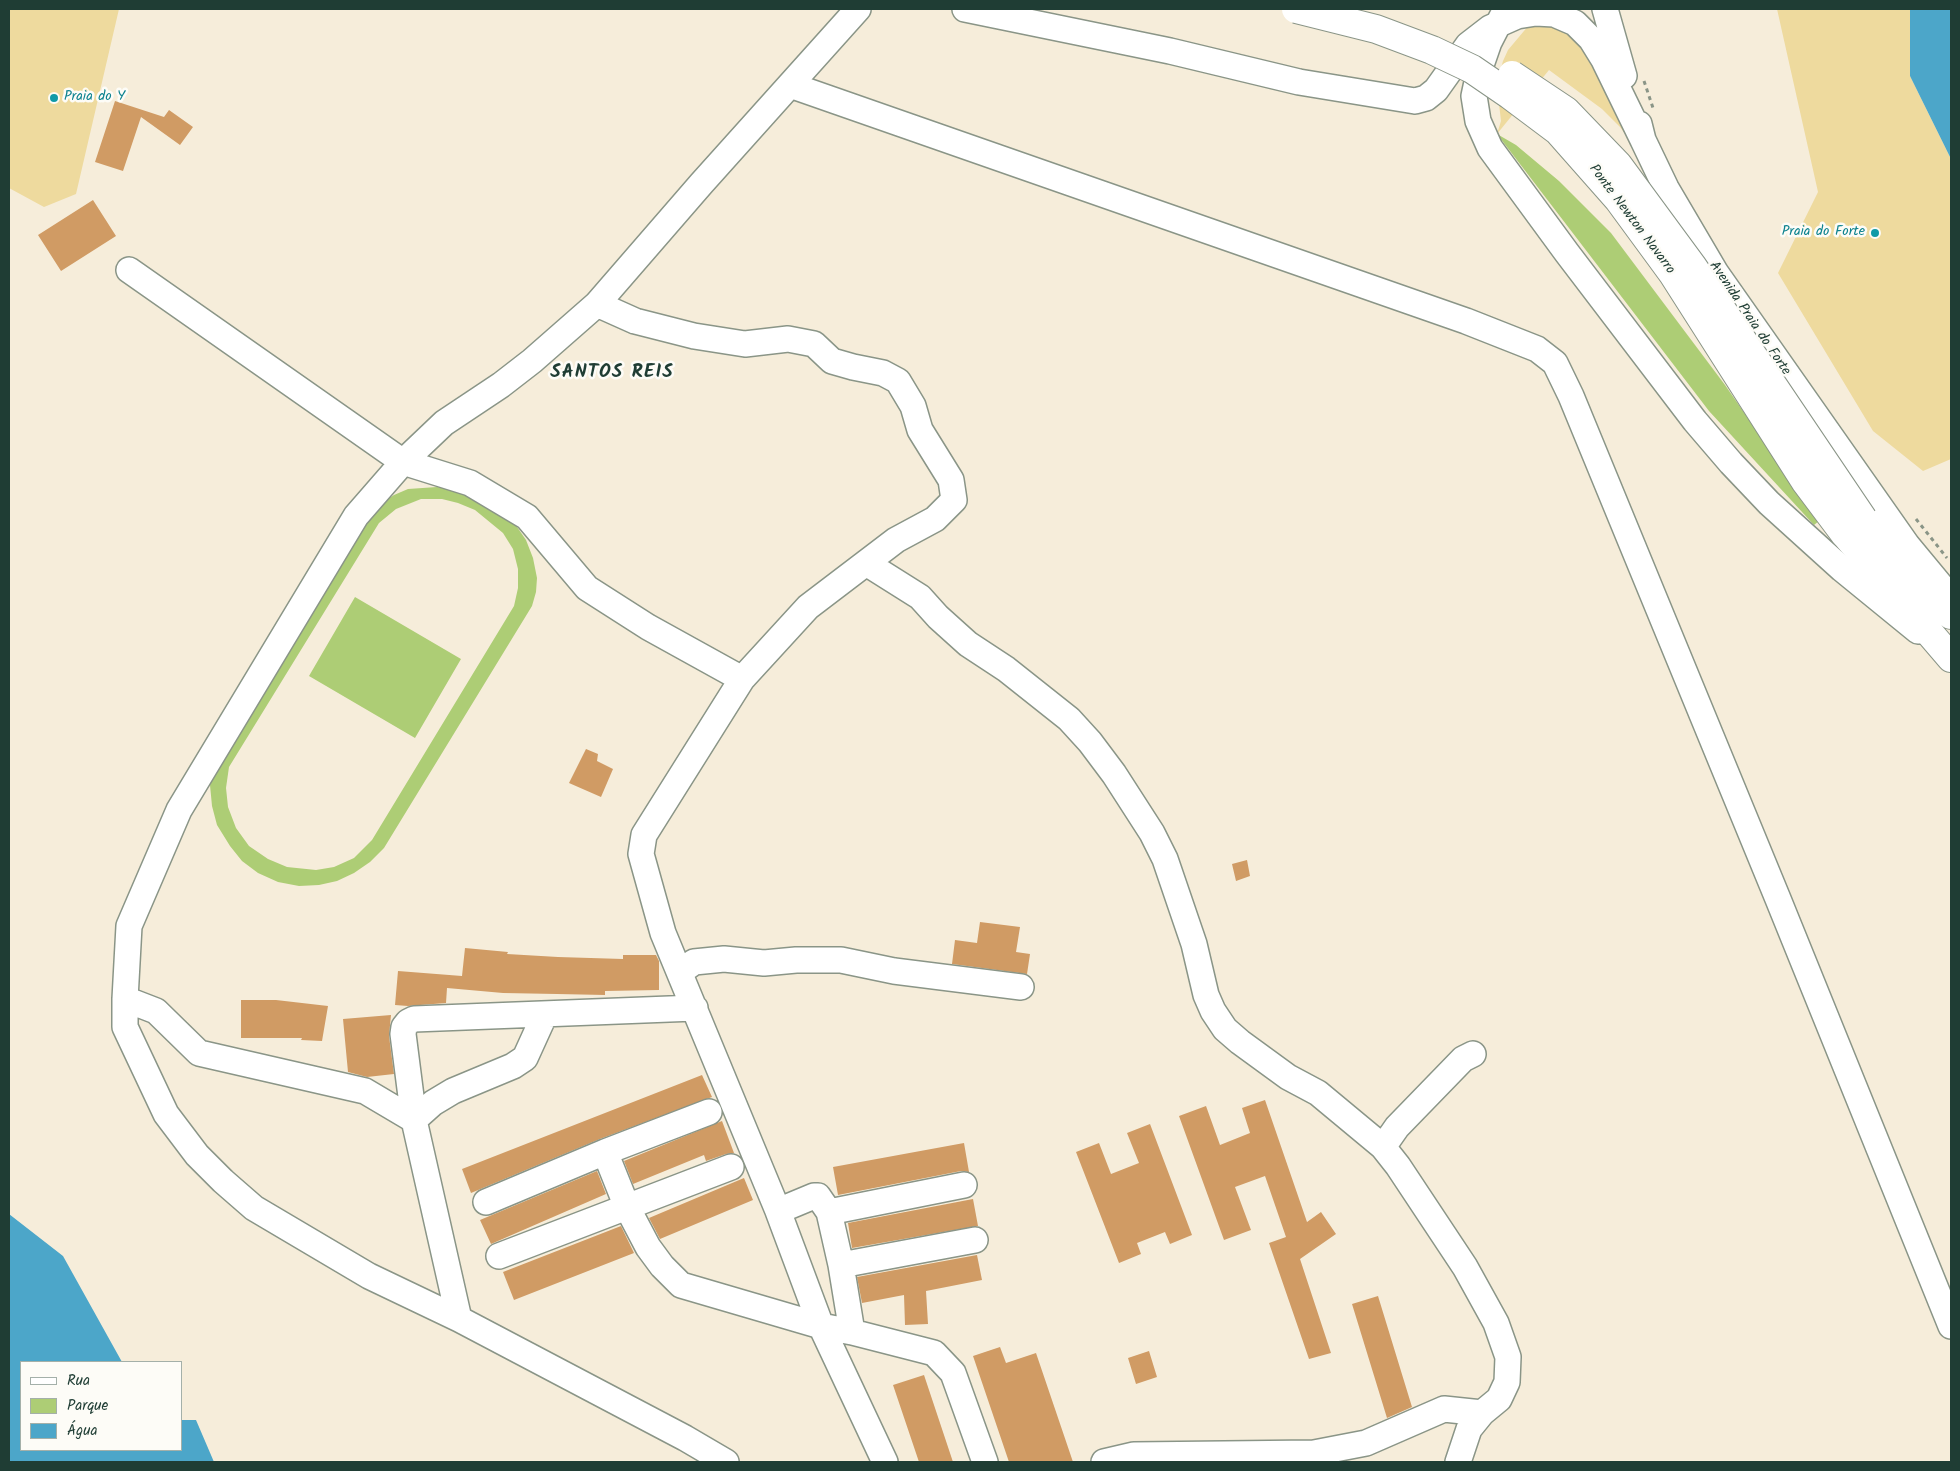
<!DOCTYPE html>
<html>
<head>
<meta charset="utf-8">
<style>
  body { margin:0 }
  #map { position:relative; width:1960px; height:1471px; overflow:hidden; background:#f6edda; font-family:Kalam,sans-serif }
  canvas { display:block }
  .frame { position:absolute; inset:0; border:10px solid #1f3d34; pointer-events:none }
  .legend { position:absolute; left:20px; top:1361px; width:162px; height:90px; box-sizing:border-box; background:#fdfcf7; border:1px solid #a4b0a9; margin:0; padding:6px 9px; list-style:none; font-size:15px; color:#1f3d34 }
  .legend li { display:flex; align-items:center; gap:10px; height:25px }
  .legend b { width:25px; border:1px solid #a4b0a9 }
</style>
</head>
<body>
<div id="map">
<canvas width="1960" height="1471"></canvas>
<div class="frame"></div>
<ul class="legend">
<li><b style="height:6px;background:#fff"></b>Rua</li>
<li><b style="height:14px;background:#adcd75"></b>Parque</li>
<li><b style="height:14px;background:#4ca6c9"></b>Água</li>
</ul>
</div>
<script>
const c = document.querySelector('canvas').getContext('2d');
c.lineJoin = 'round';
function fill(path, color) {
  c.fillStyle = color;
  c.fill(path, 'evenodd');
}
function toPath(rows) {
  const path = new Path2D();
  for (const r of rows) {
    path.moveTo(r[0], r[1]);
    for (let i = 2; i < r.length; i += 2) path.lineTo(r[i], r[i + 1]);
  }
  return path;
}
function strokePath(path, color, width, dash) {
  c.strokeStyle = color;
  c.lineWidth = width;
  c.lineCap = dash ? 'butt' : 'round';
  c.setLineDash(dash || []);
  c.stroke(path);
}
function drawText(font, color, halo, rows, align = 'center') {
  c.font = font + ' Kalam,sans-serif';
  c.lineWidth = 5;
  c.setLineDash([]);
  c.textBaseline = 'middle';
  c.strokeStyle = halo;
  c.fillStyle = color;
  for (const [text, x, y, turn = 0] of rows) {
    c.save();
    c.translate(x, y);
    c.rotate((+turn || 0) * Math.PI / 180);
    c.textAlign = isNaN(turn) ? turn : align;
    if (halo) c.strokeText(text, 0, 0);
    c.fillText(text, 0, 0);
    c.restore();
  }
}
const green = toPath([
  [1497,134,1516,145,1559,181,1611,233,1725,385,1819,521,1814,525,1709,411],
  [437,487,469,491,515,524,526,540,533,558,537,578,536,592,532,606,384,848,370,862,354,873,337,881,319,885,299,886,278,882,258,873,242,861,230,846,217,825,212,806,210,785,214,770,377,506,394,495,408,489],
  [421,499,442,499,458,503,475,510,503,533,513,549,518,569,518,588,514,606,372,840,354,858,334,867,316,870,287,867,268,859,249,846,236,828,228,807,226,788,229,767,379,523,396,509],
  [355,597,461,659,415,738,309,676]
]);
const sand = toPath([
  [9,9,119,9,76,194,44,207,9,188],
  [1777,9,1910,9,1910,76,1951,159,1951,459,1923,471,1873,431,1778,273,1818,192],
  [1571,17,1659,179,1620,127,1602,109,1549,70,1497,134,1501,121,1498,95,1499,75,1503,61,1508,50,1529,25]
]);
const water = toPath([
  [1910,9,1951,9,1951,159,1910,76],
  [9,1214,63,1256,122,1362,21,1362,21,1450,181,1450,181,1420,196,1420,214,1462,9,1462]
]);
const building = toPath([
  [115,101,164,117,169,110,193,127,180,145,141,117,123,171,95,162],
  [93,200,116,236,61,271,38,235],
  [586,749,598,754,597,761,613,769,601,797,569,783],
  [1247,860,1250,876,1236,881,1232,864],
  [980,922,1020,927,1016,952,1030,954,1027,974,952,964,955,940,977,943],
  [465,948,508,952,507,954,558,957,623,959,623,955,656,955,659,961,659,990,605,991,605,995,557,994,503,993,447,988,446,1003,408,1006,395,1005,398,971,462,976],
  [241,1000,276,1000,328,1006,322,1041,301,1040,302,1038,241,1038],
  [391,1015,389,1036,394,1074,367,1077,348,1072,343,1019],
  [702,1075,712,1097,600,1139,471,1193,462,1169],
  [1265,1100,1307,1222,1321,1212,1336,1234,1300,1259,1331,1353,1309,1359,1269,1243,1286,1237,1265,1176,1235,1187,1251,1230,1224,1240,1179,1116,1206,1106,1220,1145,1250,1133,1242,1108],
  [722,1121,734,1153,726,1154,706,1161,704,1155,633,1184,624,1161],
  [1150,1124,1192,1235,1170,1244,1165,1232,1137,1243,1141,1254,1119,1263,1076,1152,1099,1143,1111,1174,1139,1163,1127,1133],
  [964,1143,969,1172,961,1171,838,1195,833,1167],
  [597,1171,606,1194,491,1244,480,1220],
  [744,1178,753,1200,660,1239,649,1218],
  [973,1199,978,1226,852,1248,848,1223],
  [621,1226,634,1253,514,1300,503,1272],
  [977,1255,982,1280,926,1291,928,1324,905,1325,904,1295,862,1303,857,1277],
  [1378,1296,1412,1407,1387,1418,1352,1304],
  [1000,1347,1006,1363,1036,1353,1073,1462,1009,1462,973,1356],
  [1149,1351,1157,1377,1136,1384,1128,1358],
  [924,1375,953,1462,919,1462,893,1385]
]);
const path = toPath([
  [1644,81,1653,108],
  [1916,519,1947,558]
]);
const minor = toPath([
  [965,9,1170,51,1299,82,1415,101,1426,98,1436,90,1468,45,1490,28,1517,16,1536,13,1554,14,1575,23,1591,39,1604,60,1643,140],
  [1506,9,1489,42,1480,68,1474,96,1478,121,1490,148,1567,253,1695,421,1731,463,1769,503,1842,569,1918,631],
  [1605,9,1624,76],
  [790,85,1466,321,1537,349,1555,363,1571,396,1778,899,1951,1326],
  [1639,124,1643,140,1666,188,1716,273,1907,545,1951,598],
  [129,270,403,462,470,483,527,517,587,588,648,627,742,679,644,835,641,854,663,933,778,1211,821,1326,885,1462],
  [597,304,635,321,694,336,745,344,788,339,814,344,832,361,853,367,883,373,898,381,913,406,920,430,951,480,954,500,935,519,896,540,808,607,742,679],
  [866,563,920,597,938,617,968,644,1006,669,1069,719,1090,742,1114,774,1152,833,1165,859,1194,944,1206,995,1213,1011,1225,1029,1240,1042,1288,1077,1318,1093,1383,1147,1398,1166,1465,1267,1496,1323,1508,1357,1507,1382,1499,1399,1482,1413,1469,1429,1458,1462],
  [680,972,694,962,724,959,764,963,796,960,841,960,894,971,1021,987],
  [125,999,156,1011,199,1053,365,1091,414,1120,433,1103,453,1091,513,1066,525,1058,545,1014],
  [1383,1147,1397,1127,1463,1059,1473,1054],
  [605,1152,627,1207,648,1247,662,1266,681,1285,821,1326,852,1332,934,1353,953,1373,985,1462],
  [486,1202,605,1152,709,1112],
  [778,1211,814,1196,818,1196,829,1212,841,1265,852,1332],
  [829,1212,964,1185],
  [499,1256,731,1167],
  [841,1265,975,1240],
  [459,1319,414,1120,403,1034,404,1027,408,1022,414,1019,695,1008],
  [726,1462,685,1438,459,1319,369,1276,254,1208,223,1181,197,1155,166,1114,125,1027,125,999,129,926,179,810,356,516,403,462,444,423,501,385,532,361,597,304,701,184,858,9],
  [1104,1462,1134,1455,1314,1453,1366,1443,1444,1409,1482,1413]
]);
const major = toPath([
  [1863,519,1934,598,1951,615],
  [1844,533,1951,658]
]);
const majorBridge = toPath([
  [1296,9,1376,29,1432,50,1472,69,1510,95,1558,131,1618,199,1673,274,1805,481,1844,533],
  [1512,75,1566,111,1618,165,1693,267,1863,519]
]);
const markers = [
  [54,98,5,"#0f9aa8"],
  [1875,233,5,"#0f9aa8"]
];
const cultureNames = [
  ["Praia do Y",64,98],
  ["Praia do Forte",1865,233,"right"]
];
const streetNames = [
  ["Ponte Newton Navarro",1631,220,53],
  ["Avenida Praia do Forte",1749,319,56]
];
const districtNames = [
  ["SANTOS REIS",612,374]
];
fill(green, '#adcd75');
fill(sand, '#eeda9e');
fill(water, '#4ca6c9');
fill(building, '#d09b64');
strokePath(minor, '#8a9587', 28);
strokePath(major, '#8a9587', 30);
strokePath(path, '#8a9587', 3, [4, 4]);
strokePath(minor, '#fff', 25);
strokePath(major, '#fff', 28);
strokePath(majorBridge, '#8a9587', 30, []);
strokePath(majorBridge, '#fff', 28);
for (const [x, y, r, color] of markers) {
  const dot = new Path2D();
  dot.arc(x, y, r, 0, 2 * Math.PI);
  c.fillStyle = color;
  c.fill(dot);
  strokePath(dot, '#fdfcf7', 2);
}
drawText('14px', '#0d838f', '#fdfcf7', cultureNames, 'left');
drawText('14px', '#1f3d34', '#fdfcf7', streetNames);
c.letterSpacing = '1px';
drawText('bold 19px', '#1f3d34', '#fdfcf7', districtNames);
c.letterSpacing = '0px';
</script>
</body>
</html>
